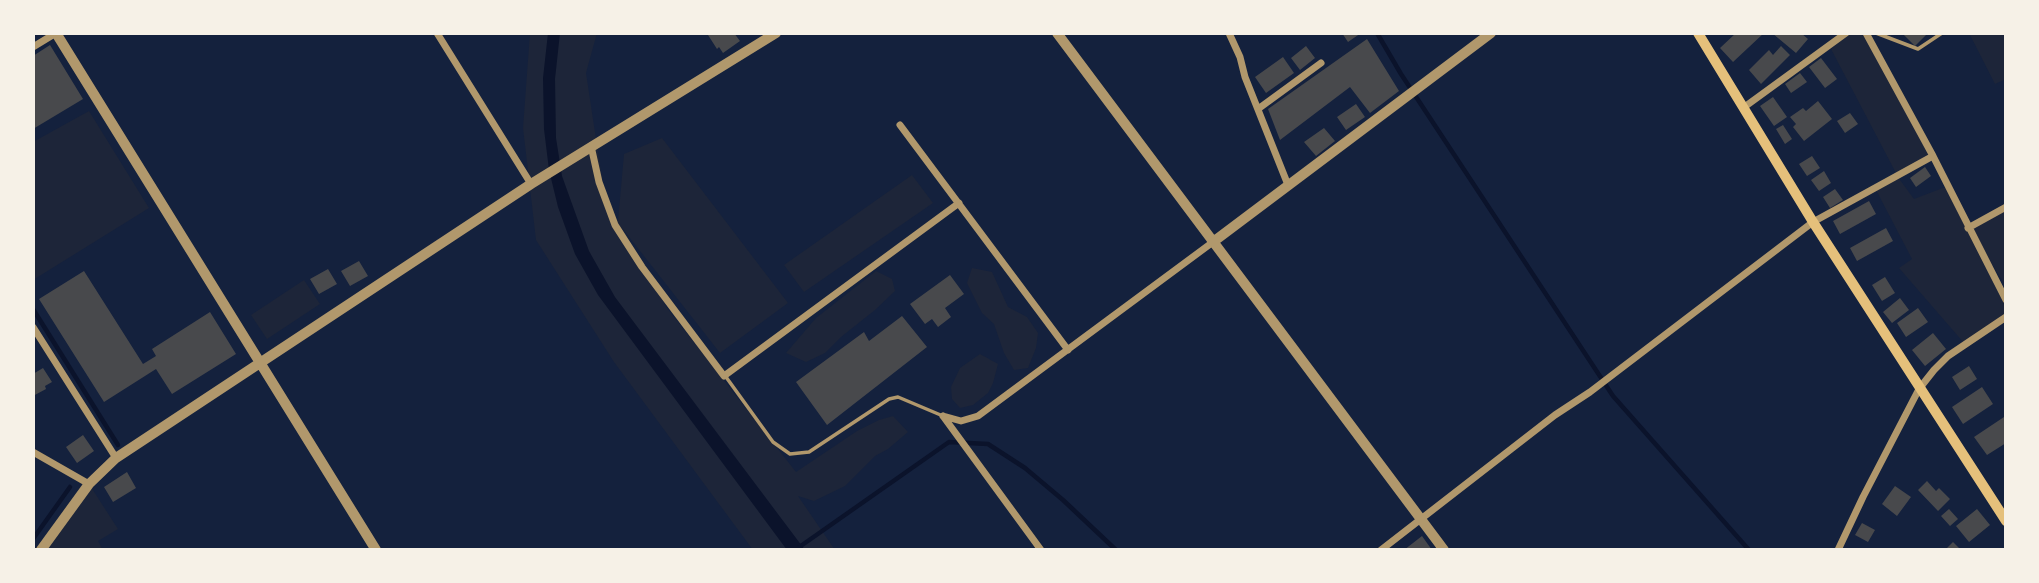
<!DOCTYPE html>
<html>
<head>
<meta charset="utf-8">
<style>
  body { margin:0 }
  #map { position:relative; width:2039px; height:583px; overflow:hidden; background:#14213d; font-family:"Noto Sans",sans-serif }
  canvas { display:block }
  .frame { position:absolute; inset:0; border:35px solid #f6f1e7; pointer-events:none }
</style>
</head>
<body>
<div id="map">
<canvas width="2039" height="583"></canvas>
<div class="frame"></div>
</div>
<script>
const c = document.querySelector('canvas').getContext('2d');
c.lineJoin = 'round';
function fill(path, color) {
  c.fillStyle = color;
  c.fill(path, 'evenodd');
}
function toPath(rows) {
  const path = new Path2D();
  for (const r of rows) {
    path.moveTo(r[0], r[1]);
    for (let i = 2; i < r.length; i += 2) path.lineTo(r[i], r[i + 1]);
  }
  return path;
}
function strokePath(path, color, width, dash) {
  c.strokeStyle = color;
  c.lineWidth = width;
  c.lineCap = dash ? 'butt' : 'round';
  c.setLineDash(dash || []);
  c.stroke(path);
}
const green = toPath([
  [530,33,597,33,586,73,605,198,618,221,624,154,662,138,788,303,720,353,622,228,667,308,796,472,857,431,879,420,893,416,908,432,888,449,875,456,845,486,814,501,798,496,835,550,753,550,614,362,536,240,523,128],
  [1848,33,1866,33,1933,156,1897,176,1914,199,1948,186,1969,228,2006,207,2006,286,1979,245,2006,300,2006,317,1964,343,1899,268,1912,259,1875,188,1897,175,1831,49],
  [1964,33,2006,33,2006,79,1995,84,1970,35],
  [89,111,149,208,33,280,33,142],
  [912,175,933,203,804,292,784,265],
  [972,268,992,272,1008,307,1027,317,1038,333,1036,348,1028,368,1014,370,1004,353,994,324,982,313,967,283],
  [876,271,892,279,895,291,875,310,841,337,825,353,806,362,786,353,816,318],
  [304,280,320,304,267,339,251,315],
  [980,354,998,364,993,383,988,393,973,405,960,408,952,399,951,387,960,368],
  [89,484,118,529,98,541,103,550,46,550]
]);
const water = toPath([
  [548,33,560,33,555,79,556,138,562,176,589,251,615,297,805,550,787,550,598,295,575,254,558,207,549,170,544,129,543,78]
]);
const stream = toPath([
  [1377,33,1401,74,1613,396,1749,550],
  [33,309,118,445],
  [33,539,70,487],
  [795,550,949,442,988,444,1025,468,1063,500,1116,550]
]);
const building = toPath([
  [711,33,734,33,740,41,723,53,719,47,717,49,708,35],
  [1342,33,1361,33,1348,42],
  [1736,33,1764,33,1733,62,1720,48],
  [1772,33,1801,33,1808,39,1796,53],
  [1902,33,1928,33,1915,46],
  [1367,39,1399,91,1370,113,1350,87,1280,140,1268,109],
  [50,45,83,99,33,129,33,56],
  [1306,46,1315,58,1300,70,1291,58],
  [1781,46,1790,55,1761,84,1749,70,1769,50,1773,55],
  [1283,57,1294,73,1266,93,1255,77],
  [1821,58,1837,79,1825,88,1809,67],
  [1800,73,1807,82,1791,93,1785,84],
  [1773,97,1787,117,1774,126,1760,106],
  [1818,101,1832,119,1804,141,1793,127,1796,124,1790,117,1803,108,1806,111],
  [1356,104,1365,117,1346,130,1337,117],
  [1850,113,1858,124,1845,133,1837,121],
  [1783,125,1792,139,1785,144,1776,129],
  [1324,128,1335,141,1316,156,1304,142],
  [1812,156,1820,168,1807,176,1799,164],
  [1925,167,1931,176,1916,187,1910,178],
  [1824,171,1831,183,1819,191,1811,180],
  [1835,189,1843,200,1830,208,1823,197],
  [1869,201,1876,214,1840,234,1833,221],
  [1886,228,1893,241,1857,261,1850,248],
  [359,261,368,276,350,286,341,271],
  [328,269,337,284,319,294,310,279],
  [84,271,143,364,156,356,152,349,210,312,236,354,172,394,156,369,104,402,39,299],
  [950,275,964,294,945,308,951,317,938,327,932,319,925,324,910,304],
  [1885,277,1895,293,1882,301,1872,285],
  [1900,298,1909,310,1892,323,1883,312],
  [1918,308,1928,322,1906,337,1897,323],
  [902,316,927,347,827,425,796,382,864,332,869,341],
  [1933,333,1946,349,1925,366,1912,350],
  [1969,366,1977,379,1960,390,1952,377],
  [43,368,52,382,45,386,46,389,33,396,33,374],
  [1982,387,1993,404,1963,424,1952,407],
  [2004,417,2006,419,2006,443,1987,455,1974,437],
  [83,435,94,451,77,463,66,447],
  [127,472,136,488,113,502,104,487],
  [1927,481,1936,491,1939,488,1950,499,1938,511,1918,490],
  [1895,486,1911,497,1897,516,1882,504],
  [1949,509,1958,519,1950,526,1941,516],
  [1977,509,1990,525,1969,542,1956,526],
  [1862,523,1875,530,1868,542,1855,535],
  [1422,536,1432,550,1404,550],
  [1953,542,1961,550,1945,550]
]);
const service = toPath([
  [1876,33,1918,49,1942,33],
  [726,377,773,442,790,454,809,452,889,399,898,397,943,416]
]);
const minor = toPath([
  [437,33,531,184],
  [1229,33,1240,57,1245,77,1288,185],
  [1866,33,1933,156,2006,300],
  [33,47,56,33],
  [1743,108,1846,33],
  [1258,109,1321,63],
  [900,125,1068,350],
  [591,146,599,182,615,225,642,267,724,376,959,203],
  [1968,228,2006,207],
  [33,327,116,458],
  [943,416,961,421,978,416,1213,242],
  [943,416,1041,550],
  [33,452,89,484],
  [1381,550,1555,415,1590,392,1813,222,1933,156],
  [1838,550,1863,497,1919,389,1934,370,1948,356,2006,317]
]);
const tertiary = toPath([
  [56,33,376,550],
  [1057,33,1444,550],
  [1213,242,1491,33],
  [41,550,89,484,116,458,531,184,776,33]
]);
const secondary = toPath([
  [1698,33,1813,222,2006,521]
]);
fill(green, '#1d2539');
fill(water, '#0b132b');
strokePath(stream, '#0b132b', 4.5);
fill(building, '#48494c');
strokePath(service, '#b1986c', 3.5);
strokePath(minor, '#b1986c', 7);
strokePath(tertiary, '#b1986c', 10);
strokePath(secondary, '#e5c07b', 10);
</script>
</body>
</html>
